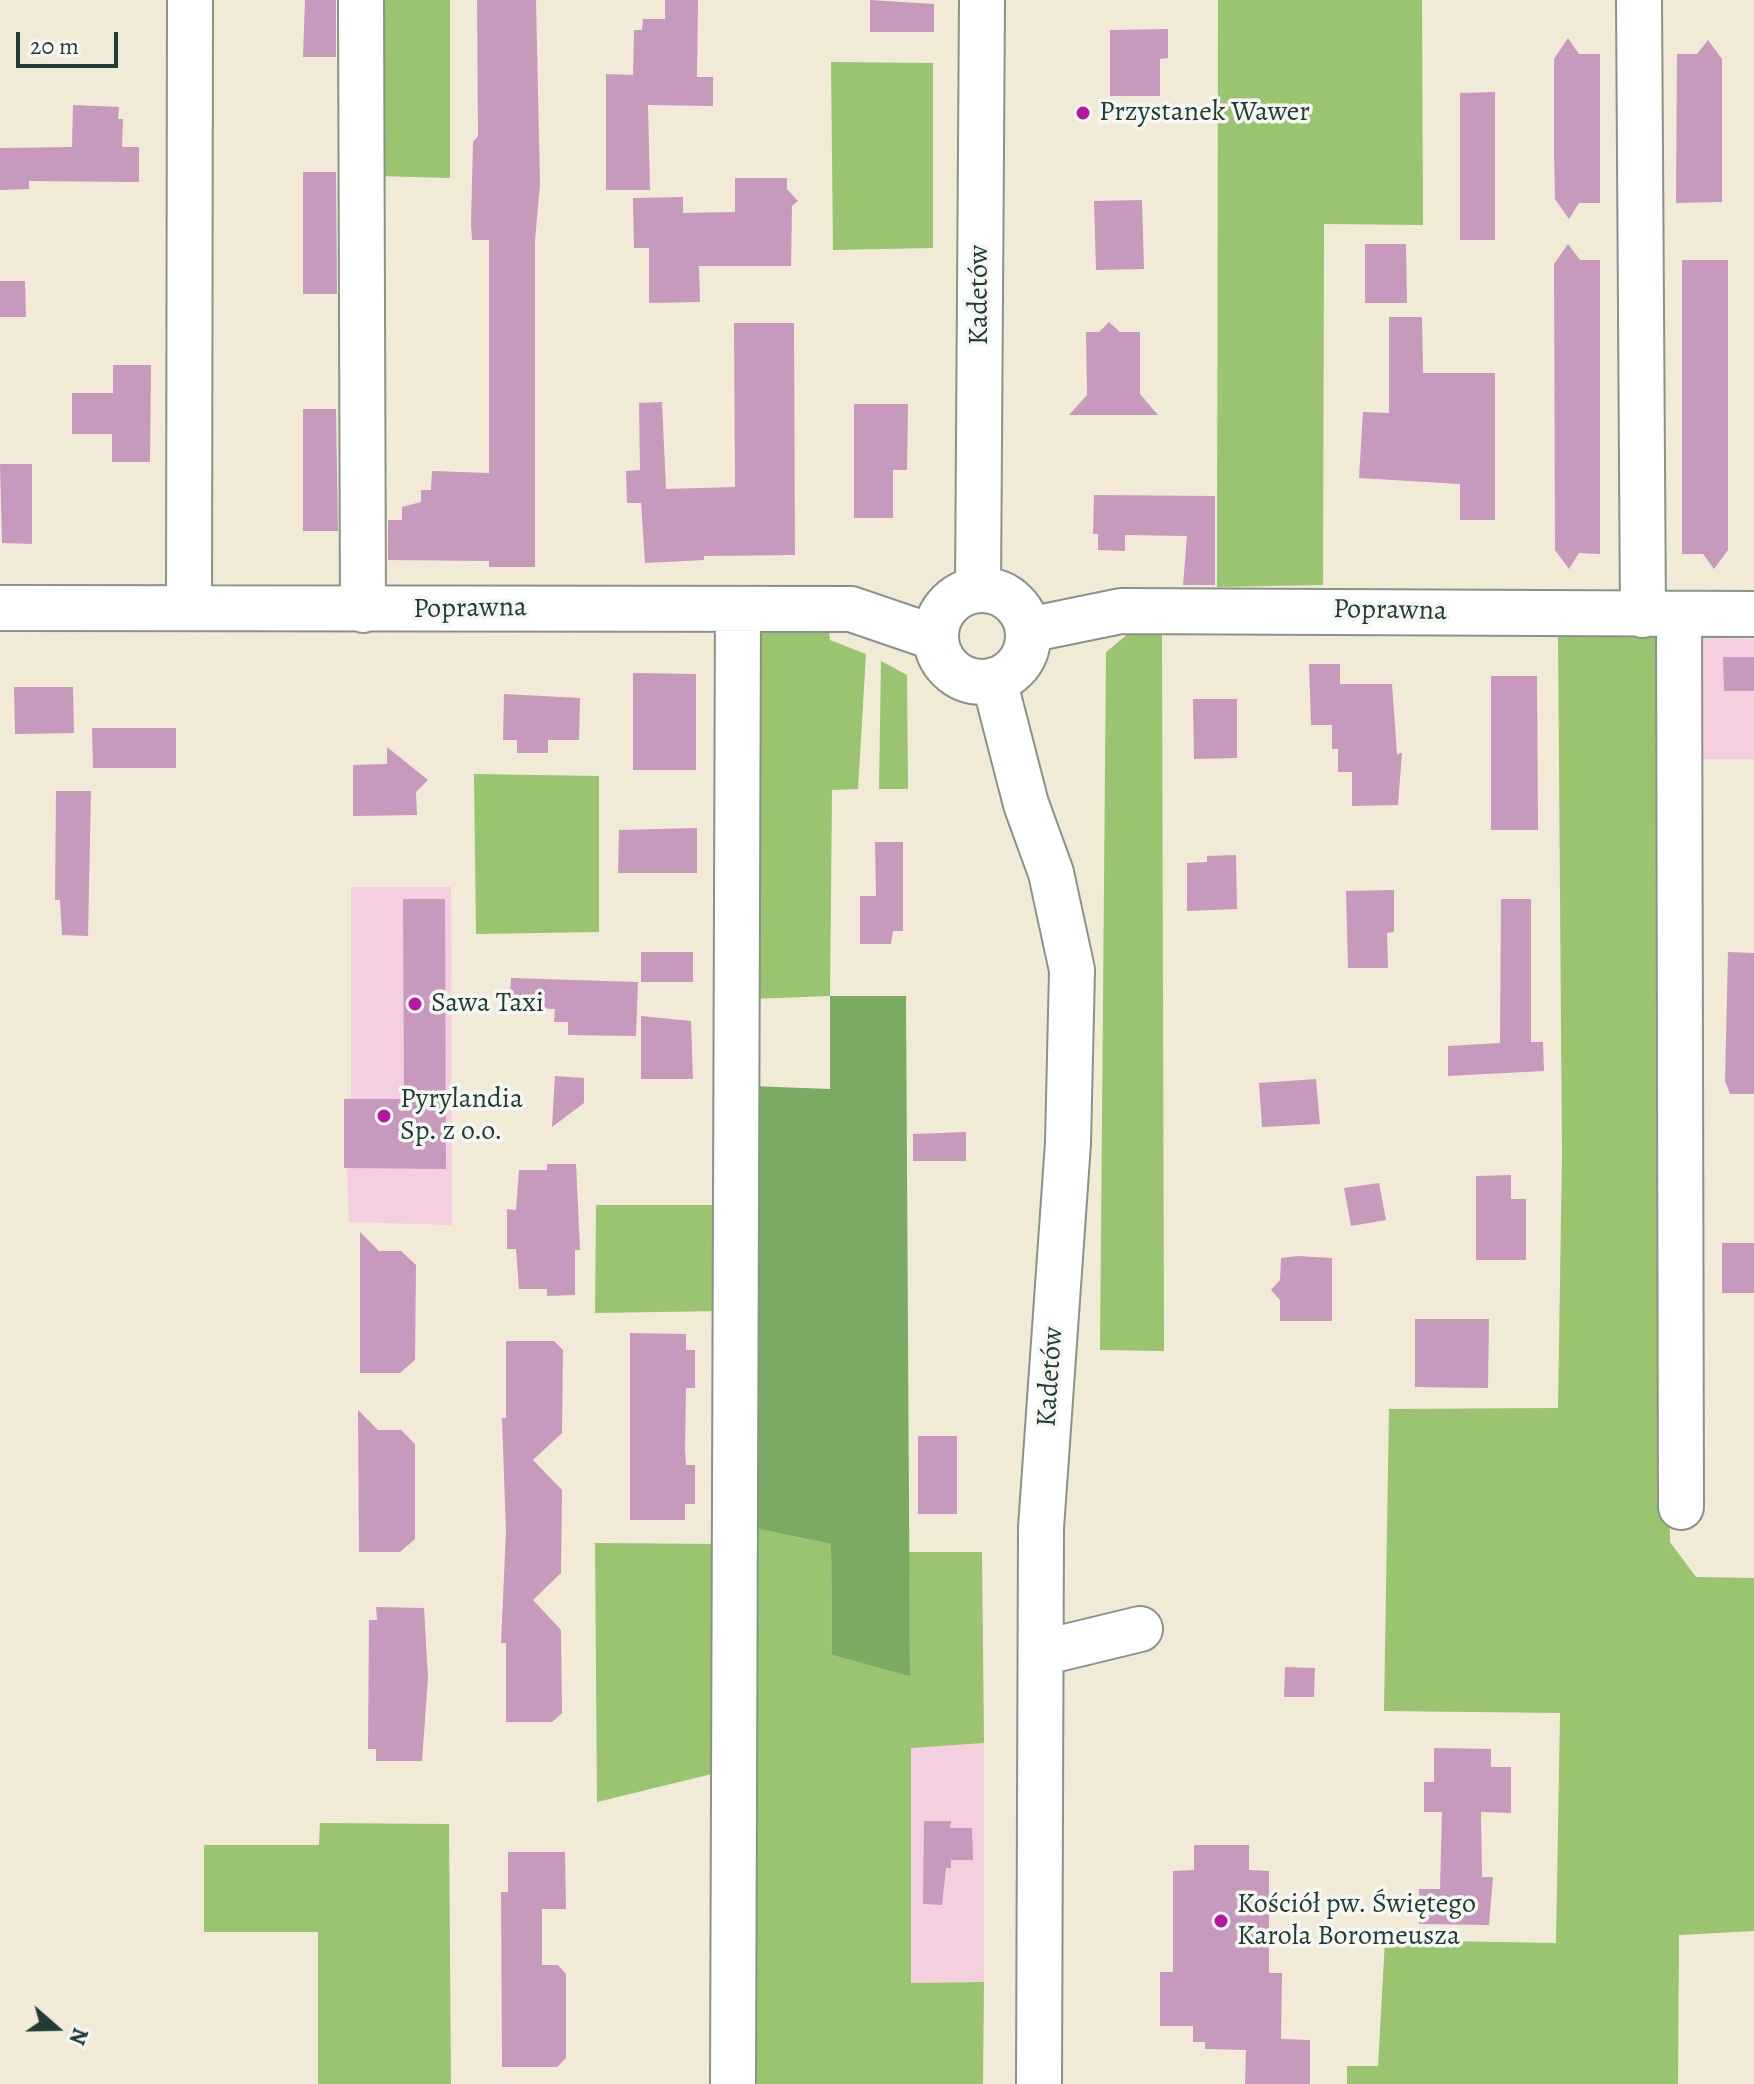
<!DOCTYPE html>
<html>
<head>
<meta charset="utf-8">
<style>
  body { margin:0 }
  #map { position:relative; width:1754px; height:2084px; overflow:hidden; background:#f1ead7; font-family:Alegreya,serif }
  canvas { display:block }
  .north { position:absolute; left:16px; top:1988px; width:80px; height:80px; -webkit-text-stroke:6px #f6f6f2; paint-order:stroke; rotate:110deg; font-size:22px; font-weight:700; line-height:32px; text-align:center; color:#1f3d34 }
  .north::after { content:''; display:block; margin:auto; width:28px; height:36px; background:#1f3d34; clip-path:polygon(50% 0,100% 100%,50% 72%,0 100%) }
  .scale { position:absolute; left:16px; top:32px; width:102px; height:36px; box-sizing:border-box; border:4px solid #1f3d34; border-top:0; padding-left:10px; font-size:24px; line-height:28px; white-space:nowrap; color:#1f3d34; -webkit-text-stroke:6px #f6f6f2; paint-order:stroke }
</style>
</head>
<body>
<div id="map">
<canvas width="1754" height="2084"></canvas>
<div class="north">N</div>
<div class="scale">20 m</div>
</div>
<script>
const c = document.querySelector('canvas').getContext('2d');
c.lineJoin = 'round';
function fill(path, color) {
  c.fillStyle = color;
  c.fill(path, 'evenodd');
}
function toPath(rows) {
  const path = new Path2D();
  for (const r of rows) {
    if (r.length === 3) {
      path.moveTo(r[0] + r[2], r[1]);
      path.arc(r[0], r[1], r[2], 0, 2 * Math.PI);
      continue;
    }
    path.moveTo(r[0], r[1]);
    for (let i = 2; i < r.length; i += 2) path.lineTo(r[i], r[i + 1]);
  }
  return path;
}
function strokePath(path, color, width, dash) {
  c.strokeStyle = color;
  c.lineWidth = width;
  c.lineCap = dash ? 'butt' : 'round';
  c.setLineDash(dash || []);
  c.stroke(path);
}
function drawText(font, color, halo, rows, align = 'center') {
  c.font = font + ' Alegreya,serif';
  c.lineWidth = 7;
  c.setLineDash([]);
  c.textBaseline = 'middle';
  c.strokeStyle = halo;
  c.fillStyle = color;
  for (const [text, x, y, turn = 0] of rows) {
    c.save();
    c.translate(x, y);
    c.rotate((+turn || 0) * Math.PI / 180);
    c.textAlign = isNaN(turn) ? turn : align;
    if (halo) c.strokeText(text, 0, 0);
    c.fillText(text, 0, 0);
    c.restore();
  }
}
const built = toPath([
  [1699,638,1754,639,1754,759,1699,759],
  [351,887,451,887,452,1225,349,1222,344,1099,351,1098],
  [984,1743,984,1982,911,1983,911,1747]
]);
const green = toPath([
  [375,0,450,0,450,178,376,176],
  [1218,0,1422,0,1423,225,1324,224,1323,585,1217,587],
  [831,62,933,63,933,248,833,250],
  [753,630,829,631,830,640,866,654,858,789,832,790,830,996,750,999],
  [1128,634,1162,635,1164,1351,1100,1350,1106,652],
  [1558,635,1658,637,1670,1542,1696,1577,1754,1578,1754,1931,1679,1935,1678,2084,1347,2084,1347,2066,1378,2066,1385,1940,1556,1943,1560,1713,1384,1711,1389,1409,1558,1408,1562,1155],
  [881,661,907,675,908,789,879,789],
  [474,774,599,776,599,932,476,934],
  [596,1205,721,1205,721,1311,595,1313],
  [749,1527,831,1544,832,1655,910,1675,909,1552,982,1552,984,1743,911,1748,911,1983,984,1982,983,2084,748,2084],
  [595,1543,720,1544,720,1772,597,1802],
  [320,1823,449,1824,451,2084,318,2084,318,1932,204,1932,204,1845,319,1845]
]);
const forest = toPath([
  [830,996,906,996,910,1676,832,1655,831,1544,749,1527,750,1086,830,1089]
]);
const building = toPath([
  [305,0,336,0,336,57,303,57],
  [477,0,536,0,540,184,535,240,535,567,489,567,489,561,388,560,388,520,402,520,402,507,421,502,421,490,431,490,432,471,489,473,489,240,472,240,471,223,473,142,478,136],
  [665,0,698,0,697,77,713,77,713,106,648,105,650,190,606,190,606,74,633,75,634,30,642,30,643,19,665,19],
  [870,0,934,4,934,32,870,32],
  [1168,29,1168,58,1160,59,1160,96,1110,96,1110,30],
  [1568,38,1579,54,1600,54,1600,203,1579,203,1569,219,1555,199,1554,153,1554,59],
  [1708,40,1722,59,1722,202,1676,203,1677,54,1697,54],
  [1495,92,1495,240,1460,240,1460,93],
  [73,105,119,107,118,119,123,119,122,147,139,147,139,182,29,181,29,189,0,190,0,148,72,147],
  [303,172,336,172,337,294,303,294],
  [735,178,787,178,787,189,798,201,792,206,791,266,699,266,700,302,649,303,649,248,634,248,633,198,683,197,683,213,735,212],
  [1142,200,1144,269,1096,270,1094,201],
  [1365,244,1406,244,1407,303,1365,303],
  [1568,244,1580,260,1600,260,1600,554,1579,553,1569,569,1555,550,1554,264],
  [1682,260,1728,260,1728,550,1714,569,1703,554,1682,554],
  [0,281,25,281,26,317,0,317],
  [1389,317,1422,317,1423,373,1495,373,1495,520,1460,520,1460,484,1359,478,1363,412,1389,413],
  [1109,322,1120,332,1140,332,1140,394,1158,415,1069,415,1087,395,1086,332,1099,332],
  [734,323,794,323,795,555,704,556,704,560,645,563,641,503,627,503,626,471,640,470,639,403,662,402,666,489,735,487],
  [113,365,151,365,150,462,112,462,112,434,72,434,72,393,113,393],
  [854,404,908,404,907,470,893,470,893,518,854,518],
  [303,409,336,409,338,531,303,531],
  [0,464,32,464,32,544,2,543],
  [1094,495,1215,496,1215,585,1183,585,1187,536,1125,535,1125,551,1098,550,1098,534,1093,534],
  [1723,657,1754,657,1754,691,1724,691],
  [1309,664,1340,664,1340,684,1392,684,1397,754,1402,753,1398,805,1352,806,1352,772,1338,772,1338,749,1332,749,1332,725,1311,725],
  [633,673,696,674,696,770,633,770],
  [1491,676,1537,676,1538,830,1491,830],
  [14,687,73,687,74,733,15,734],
  [504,694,580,698,579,740,548,740,548,753,517,753,517,740,503,740],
  [1193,699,1237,699,1237,758,1194,759],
  [92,728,176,728,176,768,93,768],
  [387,747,428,780,416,792,417,815,353,816,353,765,387,764],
  [56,791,91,791,88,936,62,935,60,900,55,900],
  [697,828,697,873,618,873,619,830],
  [875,842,903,842,903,931,893,931,891,944,860,944,860,896,876,896],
  [1236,855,1237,909,1187,911,1187,863,1207,862,1207,856],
  [1394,890,1394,932,1387,933,1388,968,1348,968,1346,891],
  [403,899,445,899,446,1169,344,1168,344,1099,404,1099],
  [1501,899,1531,899,1531,1042,1543,1042,1544,1071,1448,1076,1448,1046,1500,1043],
  [641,952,693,952,693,982,641,982],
  [1728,952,1754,953,1754,1094,1730,1094,1725,1081],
  [511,978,638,982,636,1036,568,1035,568,1022,554,1022,555,1009,509,1007],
  [641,1016,691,1021,693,1079,641,1079],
  [555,1076,584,1078,584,1103,552,1127],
  [1316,1079,1320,1124,1262,1127,1259,1083],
  [966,1132,966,1161,913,1161,913,1134],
  [547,1164,576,1164,580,1250,575,1250,575,1295,547,1296,547,1289,519,1289,516,1249,507,1249,507,1209,516,1210,519,1170,547,1170],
  [1511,1175,1511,1199,1526,1199,1526,1260,1476,1260,1476,1176],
  [1379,1183,1386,1220,1351,1226,1344,1188],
  [360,1232,379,1251,401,1251,416,1265,415,1360,400,1373,360,1373],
  [1722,1243,1754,1243,1754,1293,1722,1293],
  [1298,1256,1332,1258,1332,1321,1280,1321,1280,1300,1271,1290,1280,1280,1281,1258],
  [1415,1319,1489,1319,1488,1388,1415,1387],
  [630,1333,686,1334,686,1350,695,1350,695,1388,686,1388,685,1449,686,1465,695,1465,695,1504,685,1504,685,1520,630,1520],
  [506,1341,554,1341,563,1350,562,1433,533,1460,562,1490,561,1573,533,1600,561,1630,562,1713,552,1722,506,1722,506,1643,501,1643,506,1531,502,1418,506,1418],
  [358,1410,378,1430,401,1430,415,1444,415,1539,400,1552,359,1552],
  [918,1436,957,1436,957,1514,918,1514],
  [376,1607,424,1608,428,1678,422,1761,376,1761,376,1749,368,1749,369,1620,377,1620],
  [1285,1667,1315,1668,1314,1697,1284,1697],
  [1434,1748,1491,1749,1491,1767,1511,1767,1511,1813,1481,1812,1482,1877,1493,1877,1489,1925,1419,1924,1419,1889,1440,1889,1442,1812,1424,1812,1424,1782,1434,1782],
  [924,1821,951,1821,950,1828,972,1828,973,1860,951,1860,951,1868,946,1868,942,1905,923,1904],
  [1194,1845,1249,1845,1249,1870,1269,1871,1269,1973,1282,1973,1281,2039,1310,2040,1310,2084,1245,2084,1246,2050,1205,2049,1205,2042,1193,2042,1193,2026,1160,2026,1160,1972,1173,1972,1173,1871,1194,1870],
  [508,1852,565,1852,566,1909,542,1909,542,1965,558,1965,566,1974,566,2058,557,2067,502,2067,501,1892,508,1892]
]);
const minor = toPath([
  [361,0,363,610],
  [1639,0,1643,615],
  [978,589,982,0],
  [982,636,46],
  [0,608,851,609,936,638],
  [189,608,190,0],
  [1679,614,1681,1507],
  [1028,630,1121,611,1754,614],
  [994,680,1026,804,1051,873,1072,970,1068,1143,1041,1528,1039,2084],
  [1041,1653,1140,1629],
  [733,2084,738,610]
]);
const markers = [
  [1083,113,8,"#b5179e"],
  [415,1004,8,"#b5179e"],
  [384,1116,8,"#b5179e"],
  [1221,1921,8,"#b5179e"]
];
const poiNames = [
  ["Przystanek Wawer",1099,113],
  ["Sawa Taxi",431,1004],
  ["Pyrylandia",400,1100],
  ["Sp. z o.o.",400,1132],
  ["Kościół pw. Świętego",1237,1905],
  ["Karola Boromeusza",1237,1937]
];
const streetNames = [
  ["Kadetów",980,295,-90],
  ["Poprawna",470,609,-1],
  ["Poprawna",1390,611,1],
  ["Kadetów",1051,1377,-86]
];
fill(built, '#f3cfdf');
fill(green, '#9ac470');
fill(forest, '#7baa62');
fill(building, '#c799bd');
strokePath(minor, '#889486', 48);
strokePath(minor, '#fff', 44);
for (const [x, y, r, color] of markers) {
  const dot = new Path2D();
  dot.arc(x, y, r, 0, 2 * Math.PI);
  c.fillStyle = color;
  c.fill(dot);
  strokePath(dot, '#f6f6f2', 3);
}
drawText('28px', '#1f3d34', '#f6f6f2', poiNames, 'left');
drawText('28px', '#1f3d34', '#f6f6f2', streetNames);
</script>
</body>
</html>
